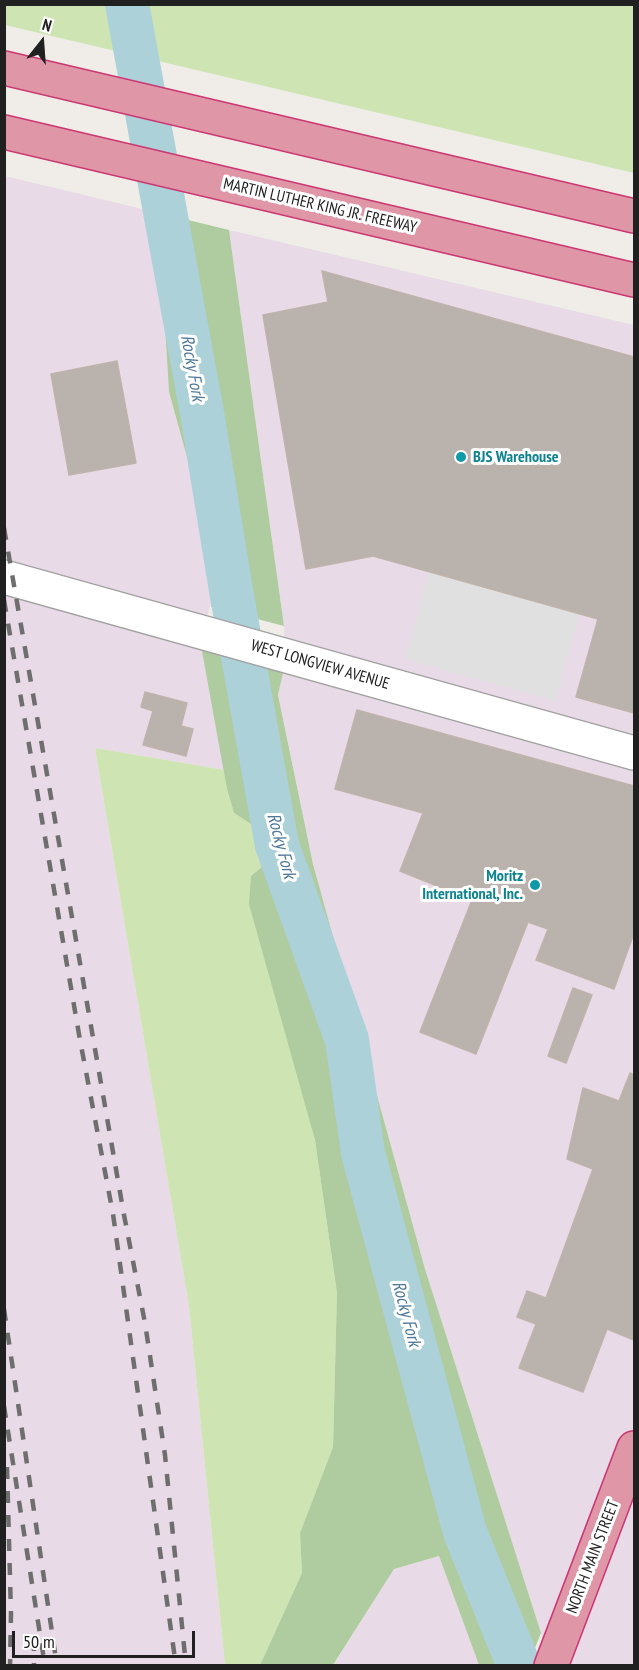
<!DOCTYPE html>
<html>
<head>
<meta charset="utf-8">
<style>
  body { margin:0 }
  #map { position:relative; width:639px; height:1670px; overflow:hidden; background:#f0ede8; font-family:"PT Sans Narrow",sans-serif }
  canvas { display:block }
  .frame { position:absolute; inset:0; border:6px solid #202020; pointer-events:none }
  .north { position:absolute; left:12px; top:12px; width:60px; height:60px; -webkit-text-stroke:4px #fff; paint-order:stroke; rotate:17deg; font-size:16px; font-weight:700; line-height:24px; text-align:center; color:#202020 }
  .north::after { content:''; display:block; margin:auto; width:21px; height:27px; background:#202020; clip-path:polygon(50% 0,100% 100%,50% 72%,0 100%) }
  .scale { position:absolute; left:12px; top:1631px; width:183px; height:27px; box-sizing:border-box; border:3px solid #202020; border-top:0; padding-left:8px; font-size:18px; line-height:21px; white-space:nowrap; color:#202020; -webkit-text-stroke:4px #fff; paint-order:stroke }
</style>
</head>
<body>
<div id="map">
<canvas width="639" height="1670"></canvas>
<div class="frame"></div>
<div class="north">N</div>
<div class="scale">50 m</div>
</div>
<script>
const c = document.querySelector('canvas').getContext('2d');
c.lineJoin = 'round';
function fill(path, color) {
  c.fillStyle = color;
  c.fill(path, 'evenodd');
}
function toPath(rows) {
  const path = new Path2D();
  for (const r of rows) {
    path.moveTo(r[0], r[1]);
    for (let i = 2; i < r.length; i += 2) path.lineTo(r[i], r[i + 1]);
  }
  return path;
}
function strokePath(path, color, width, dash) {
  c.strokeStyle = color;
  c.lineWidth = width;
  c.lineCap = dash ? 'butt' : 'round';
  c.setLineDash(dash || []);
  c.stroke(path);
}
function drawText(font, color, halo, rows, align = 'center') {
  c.font = font + ' "PT Sans Narrow",sans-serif';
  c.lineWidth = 6;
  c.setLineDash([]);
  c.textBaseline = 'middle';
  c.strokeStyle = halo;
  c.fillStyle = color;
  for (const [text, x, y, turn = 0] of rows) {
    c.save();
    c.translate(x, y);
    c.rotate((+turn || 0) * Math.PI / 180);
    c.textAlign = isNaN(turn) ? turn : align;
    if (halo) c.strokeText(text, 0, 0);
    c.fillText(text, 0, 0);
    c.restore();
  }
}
const industrial = toPath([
  [5,176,180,218,164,243,162,276,169,392,211,544,217,583,200,640,225,770,95,748,189,1306,225,1665,5,1666],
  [229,230,634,325,634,1665,548,1665,541,1633,425,1269,313,864,278,694,285,664,284,625],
  [439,1556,479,1665,333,1666,394,1569]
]);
const grass = toPath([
  [5,4,634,5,634,173,5,25],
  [95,748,225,770,227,789,234,813,266,834,271,859,251,876,315,1140,337,1293,333,1447,300,1533,302,1573,260,1665,225,1665,189,1306]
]);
const forest = toPath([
  [180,218,229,230,284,626,211,607,217,583,211,544,169,392,162,276,164,243],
  [200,640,285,664,278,695,313,864,425,1269,541,1633,528,1665,479,1665,439,1556,394,1569,333,1665,260,1665,302,1573,300,1533,333,1447,337,1293,315,1140,249,904,251,876,271,859,266,834,234,813,227,789]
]);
const parking = toPath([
  [429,571,580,613,556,701,405,659]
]);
const river = toPath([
  [127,4,202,413,232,596,277,845,347,1040,363,1153,465,1532,519,1666]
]);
const building = toPath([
  [322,271,634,357,634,713,576,697,598,619,373,556,306,569,263,315,328,302,322,271],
  [117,361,136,463,69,475,51,374,117,361],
  [145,692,187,703,181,726,193,729,186,756,143,745,153,711,141,707,145,692],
  [357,710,634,786,634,933,614,989,536,960,548,929,528,922,476,1054,420,1032,472,900,400,871,423,813,335,789,357,710],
  [573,988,592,995,566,1063,548,1056,573,988],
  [630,1073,634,1075,634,1340,607,1329,583,1392,519,1368,536,1324,517,1317,527,1291,546,1298,593,1169,567,1159,583,1088,619,1101,630,1073]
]);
const minor = toPath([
  [4,577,634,753]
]);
const highway = toPath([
  [4,68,634,216],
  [4,132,634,280],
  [551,1666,634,1448]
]);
const rail = toPath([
  [4,528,124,1215,145,1323,165,1455,186,1666],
  [4,600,80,1040,113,1214,176,1666],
  [4,1309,57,1666],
  [4,1406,45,1666],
  [7,1467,11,1614,10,1666],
  [34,1639,34,1666]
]);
const markers = [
  [461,457,6,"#0f9aa8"],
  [535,885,6,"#0f9aa8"]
];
const streetNames = [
  ["MARTIN LUTHER KING JR. FREEWAY",320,206,13],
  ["WEST LONGVIEW AVENUE",320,665,16],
  ["NORTH MAIN STREET",593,1557,-69]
];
const cultureNames = [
  ["BJS Warehouse",473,457],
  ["Moritz",523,876,"right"],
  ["International, Inc.",523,894,"right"]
];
const waterNames = [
  ["Rocky Fork",192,368,80],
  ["Rocky Fork",281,846,75],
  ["Rocky Fork",406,1314,75]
];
fill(industrial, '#e8dae6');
fill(grass, '#cee5b3');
fill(forest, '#afcba0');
fill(parking, '#e0e0e0');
strokePath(river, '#acd1d9', 44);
fill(building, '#b9b2ad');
strokePath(building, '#c0b3ab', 1.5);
strokePath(minor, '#a1a1a1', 36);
strokePath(highway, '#cb3772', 36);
strokePath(minor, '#fff', 33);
strokePath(highway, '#df97a8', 33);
strokePath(rail, '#6e6e6e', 4.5, [12, 12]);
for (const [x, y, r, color] of markers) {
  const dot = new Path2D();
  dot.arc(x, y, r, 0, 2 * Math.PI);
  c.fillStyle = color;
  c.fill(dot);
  strokePath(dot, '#fff', 2);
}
drawText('16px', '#202020', '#fff', streetNames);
drawText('bold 16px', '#0d838f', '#fff', cultureNames, 'left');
drawText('italic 18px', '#4e7899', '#fff', waterNames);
</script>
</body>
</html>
